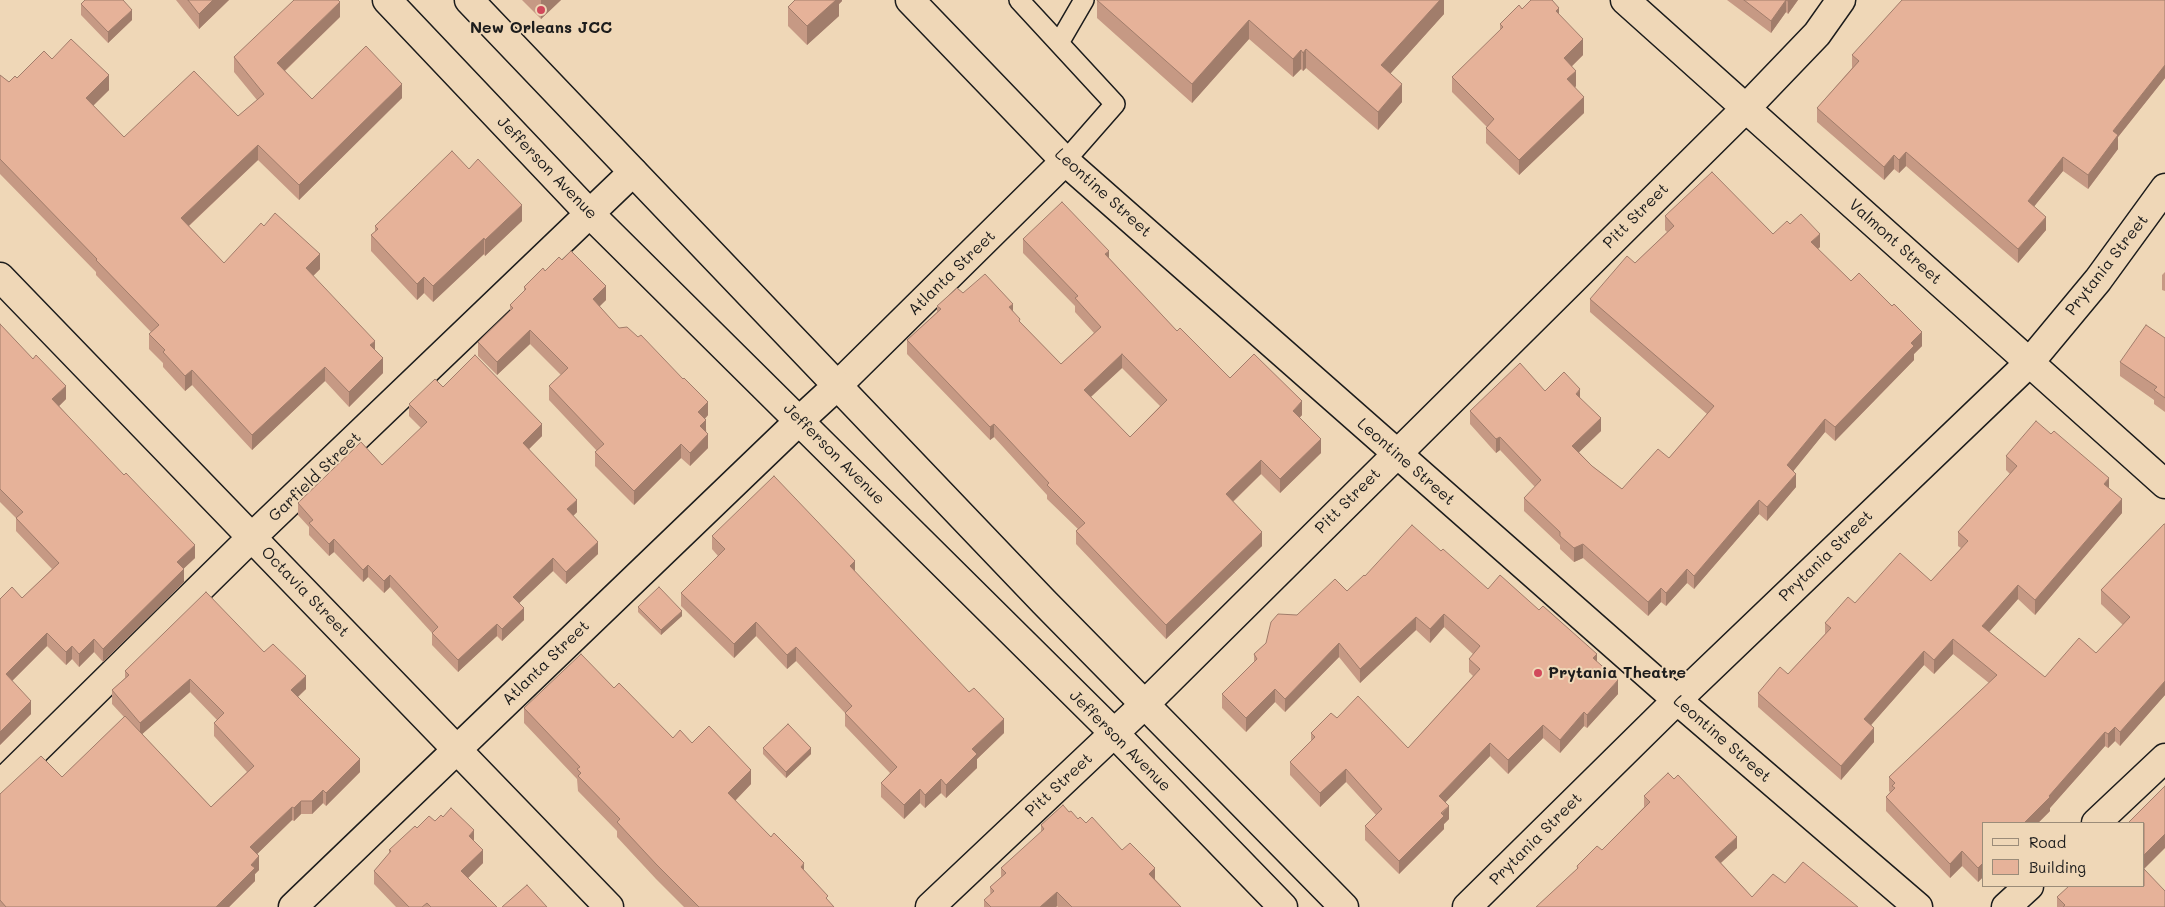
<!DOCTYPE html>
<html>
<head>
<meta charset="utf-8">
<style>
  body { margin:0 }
  #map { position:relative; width:2165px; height:907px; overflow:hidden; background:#efd7b7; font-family:Mali,sans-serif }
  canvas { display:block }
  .legend { position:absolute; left:1982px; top:822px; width:162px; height:65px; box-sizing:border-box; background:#efd7b7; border:1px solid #9b8c79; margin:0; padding:6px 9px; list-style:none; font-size:15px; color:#1c1c1c }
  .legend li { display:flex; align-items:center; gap:10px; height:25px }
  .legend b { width:25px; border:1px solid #9b8c79 }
</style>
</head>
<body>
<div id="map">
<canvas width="2165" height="907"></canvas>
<ul class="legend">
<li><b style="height:6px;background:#efd7b7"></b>Road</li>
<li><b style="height:14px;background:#e6b299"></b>Building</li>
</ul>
</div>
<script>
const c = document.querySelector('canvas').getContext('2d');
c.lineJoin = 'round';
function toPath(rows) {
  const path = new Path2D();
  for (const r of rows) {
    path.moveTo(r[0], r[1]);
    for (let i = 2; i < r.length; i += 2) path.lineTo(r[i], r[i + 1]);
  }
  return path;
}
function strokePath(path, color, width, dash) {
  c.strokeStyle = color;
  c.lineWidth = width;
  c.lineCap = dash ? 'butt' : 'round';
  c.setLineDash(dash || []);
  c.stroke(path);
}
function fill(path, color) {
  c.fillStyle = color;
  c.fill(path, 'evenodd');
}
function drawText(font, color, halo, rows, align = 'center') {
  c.font = font + ' Mali,sans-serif';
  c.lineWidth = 4;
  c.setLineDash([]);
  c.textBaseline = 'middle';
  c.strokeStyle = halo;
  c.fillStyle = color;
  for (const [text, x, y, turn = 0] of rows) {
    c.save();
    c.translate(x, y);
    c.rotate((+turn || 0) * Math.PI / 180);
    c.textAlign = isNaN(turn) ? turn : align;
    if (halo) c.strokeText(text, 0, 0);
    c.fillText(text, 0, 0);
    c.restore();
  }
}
const service = toPath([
  [1019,0,1115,104,1065,161],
  [1059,43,1084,0]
]);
const minor = toPath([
  [910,0,1065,161,1677,700,1918,907],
  [1625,0,2165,484],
  [0,277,609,907],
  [838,385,1065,161],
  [0,785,252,537,633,172],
  [2096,823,2165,758],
  [293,907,800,420],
  [930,907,1145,704,1746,108,1817,34,1841,0],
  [1467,907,1677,700,2029,363,2098,280,2165,188],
  [2006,907,2029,886]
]);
const tertiary = toPath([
  [387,0,590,214,1114,733,1283,907],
  [469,0,1044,602,1344,907],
  [800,420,838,385]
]);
const wall = toPath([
  [176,0,229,0,199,29],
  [522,0,561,0,541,19],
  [842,0,842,1,839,4,839,16,807,45,788,26,788,7],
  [1097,0,1444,0,1444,14,1390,74,1402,102,1378,130,1306,68,1303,71,1301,69,1293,77,1249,39,1192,103,1097,18],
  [1727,0,1798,0,1788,14,1786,12,1771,33],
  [2165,0,2165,78,2118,137,2118,149,2088,189,2063,171,2034,206,2046,230,2018,263,1906,166,1899,173,1894,169,1884,180,1817,122,1817,108,1852,68,1852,55],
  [81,4,132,20,108,43,81,15],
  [1522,9,1559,15,1583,55,1572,66,1576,86,1575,88,1584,113,1519,175,1486,143,1486,128,1487,127,1452,92,1452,77,1500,31,1500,24],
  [340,17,285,71,312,99,402,98,299,200,258,160,189,226,224,263,320,269,313,276,375,351,383,373,349,407,325,381,252,450,192,385,185,391,163,367,163,363,149,349,149,334,151,332,96,275,96,272,0,174,0,75,9,82,52,59,109,90,93,105,124,137,238,116,257,100,234,72,234,57],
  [469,169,522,221,485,256,484,254,433,302,424,293,417,300,371,251,371,235,375,232,375,226],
  [1665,216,1773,234,1790,224,1820,247,1818,249,1851,281,1922,346,1914,354,1914,360,1835,441,1825,432,1793,471,1796,487,1767,521,1759,514,1694,589,1687,583,1666,606,1661,602,1648,616,1583,558,1574,562,1560,549,1560,545,1524,511,1524,498,1535,487,1500,450,1496,453,1470,424,1470,411,1545,391,1580,399,1601,431,1579,452,1592,466,1622,489,1669,458,1707,414,1590,312,1590,299,1635,263,1667,232,1665,230],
  [1023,239,1109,258,1177,331,1230,378,1302,415,1299,418,1321,453,1280,493,1261,474,1233,502,1262,546,1166,639,1076,544,1076,531,1078,529,1047,499,1047,495,994,437,990,440,907,354,907,340,937,312,937,306,963,293,1013,311,1020,322,1061,364,1094,333,1075,312,1075,306,1023,253],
  [1122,368,1160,406,1130,437,1091,397],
  [545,271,606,300,599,306,619,328,708,415,705,419,708,448,690,466,681,458,634,505,595,466,595,452,597,451,549,400,549,386,561,375,530,344,497,375,478,356,478,342,510,311,510,305,524,291,524,287],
  [2165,272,2165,291,2162,290,2162,275],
  [0,324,66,399,59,406,195,558,183,569,184,582,103,662,94,652,79,667,72,659,66,665,47,646,12,681,31,714,0,745,22,598,52,569,16,531,16,518,0,502],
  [2165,338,2165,412,2154,404,2154,400,2120,376,2120,362],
  [443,387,542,436,529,449,577,512,573,516,598,554,566,584,553,571,519,603,524,620,502,641,497,636,458,672,432,645,432,633,390,587,384,593,368,577,363,582,334,552,329,556,309,535,309,527,298,515,298,503,382,465,421,428,409,416,409,404],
  [2006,456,2109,488,2122,513,2035,615,2018,599,1989,632,2045,677,2096,653,2123,625,2101,604,2101,590,2165,524,2165,695,2120,746,2115,741,2108,748,2105,746,2050,808,2050,811,2038,823,1984,823,1984,876,1978,882,1962,866,1950,878,1886,811,1886,797,1890,792,1889,791,1889,777,1989,683,1953,654,1934,674,1924,665,1871,725,1874,742,1841,780,1758,707,1758,693,1788,674,1825,634,1825,623,1855,603,1931,581,1961,548,1958,546,1958,532,2010,474,2006,470],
  [712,536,855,572,1004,733,977,759,977,768,946,798,941,793,925,808,920,803,904,819,881,797,881,783,890,773,845,726,845,713,796,661,787,669,756,636,734,658,681,606,681,593,718,556,712,549],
  [1441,551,1488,589,1597,662,1618,694,1587,728,1584,726,1560,753,1543,738,1508,774,1490,756,1445,802,1449,819,1444,824,1444,829,1399,874,1365,840,1365,826,1376,815,1346,782,1320,807,1290,775,1290,762,1311,741,1311,733,1337,718,1408,748,1473,676,1469,672,1469,659,1473,654,1444,627,1430,643,1416,630,1360,683,1339,657,1285,712,1275,702,1246,732,1222,708,1222,694,1254,662,1254,654,1297,615,1347,591,1365,576],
  [638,607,682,616,661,635,638,612],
  [264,652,306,689,298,697,360,772,326,806,323,803,312,814,301,814,294,821,292,820,257,854,259,870,255,874,255,881,229,907,0,907,0,794,62,777,124,717,112,704,112,690,125,678,125,671],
  [190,692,217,720,214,723,214,736,247,772,211,807,142,734],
  [614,688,673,738,692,743,751,784,735,801,804,870,828,901,834,907,684,907,656,879,617,837,617,831,578,791,577,779,524,723,524,708],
  [763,748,811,754,786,778,763,754],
  [1644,796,1737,848,1721,863,1752,897,1785,883,1858,907,1536,907,1577,869,1577,866,1602,850,1644,807],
  [1069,812,1078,819,1086,823,1122,850,1155,879,1181,907,1058,907,1057,906,1056,907,991,907,990,887,1001,877,1001,868,1041,833,1041,825],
  [443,817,474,841,483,863,468,878,497,907,396,907,374,884,374,871,389,854,389,850,417,828,435,821],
  [2144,823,2144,869,2165,907,2057,907,2057,897],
  [984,900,991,907,984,907]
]);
const shadedWall = toPath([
  [213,0,229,0,199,29,199,14],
  [541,0,561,0,541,19],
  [832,0,842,0,842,1,839,4,839,16,807,45,807,26],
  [1440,0,1444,0,1444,14,1381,84,1381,65],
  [1786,0,1786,12,1771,33,1771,21],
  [1789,0,1798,0,1788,14,1788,1],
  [340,2,340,17,277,78,277,63],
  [1559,8,1559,23,1556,11],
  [132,10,132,20,108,43,108,32],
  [1249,20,1249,39,1192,103,1192,84],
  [1583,39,1583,55,1564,74,1564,58],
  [1306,49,1306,68,1303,71,1303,53],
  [1301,50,1301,69,1293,77,1293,59],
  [2165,65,2165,78,2118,137,2118,149,2088,189,2088,175,2113,131],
  [1576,71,1576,86,1567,95,1567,79],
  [109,75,109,90,86,113,86,98],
  [402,84,402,98,299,200,299,185],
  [1402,84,1402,102,1378,130,1378,112],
  [1584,97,1584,113,1519,175,1519,160],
  [258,145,258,160,181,233,181,218],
  [1906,152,1906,166,1899,173,1899,160],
  [1894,155,1894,169,1884,180,1884,167],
  [2063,157,2063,171,2028,214,2028,201],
  [522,205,522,221,485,256,485,240],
  [2046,217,2046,230,2018,263,2018,249],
  [1820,234,1820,247,1811,255,1811,242],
  [484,238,484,254,433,302,433,286],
  [1109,251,1109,264,1105,254],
  [320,254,320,269,306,283,306,268],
  [424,277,424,293,417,300,417,284],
  [606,286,606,300,593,313,593,299],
  [1013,304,1013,318,1009,307],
  [530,330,530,344,497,375,497,362],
  [1922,332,1922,346,1914,354,1914,360,1835,441,1835,427,1911,343],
  [375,341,375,355,370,345],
  [1122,354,1122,368,1084,403,1084,390],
  [383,358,383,373,349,407,349,392],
  [325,367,325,381,252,450,252,435],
  [192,370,192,385,185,391,185,376],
  [66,386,66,399,52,413,52,399],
  [1580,389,1580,402,1576,394],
  [1302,401,1302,415,1293,425,1293,411],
  [708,402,708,415,698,426,698,412],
  [1601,418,1601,431,1572,459,1572,446],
  [1825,419,1825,432,1787,479,1787,465],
  [706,420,706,434,700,426],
  [542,424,542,436,523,455,523,443],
  [994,424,994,437,990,440,990,427],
  [708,434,708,448,690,466,690,453],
  [1500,437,1500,450,1496,453,1496,439],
  [1321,439,1321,453,1280,493,1280,479],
  [681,444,681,458,634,505,634,491],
  [1261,460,1261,474,1226,508,1226,494],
  [1796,474,1796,487,1767,521,1767,507],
  [2109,478,2109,492,2104,484],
  [2122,499,2122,513,2035,615,2035,600],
  [577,500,577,512,567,522,567,509],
  [1759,500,1759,514,1694,589,1694,576],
  [1262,532,1262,546,1166,639,1166,625],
  [334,539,334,552,329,556,329,544],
  [598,542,598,554,566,584,566,572],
  [1583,544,1583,558,1574,562,1574,548],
  [195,545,195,558,177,575,177,562],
  [553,558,553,571,513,609,513,597],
  [855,561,855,575,850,566],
  [368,565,368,577,363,582,363,570],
  [184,569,184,582,103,662,103,649],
  [1687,569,1687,583,1666,606,1666,593],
  [390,575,390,587,384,593,384,581],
  [2018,585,2018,599,1982,640,1982,626],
  [1661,588,1661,602,1648,616,1648,602],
  [524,608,524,620,502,641,502,629],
  [682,611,682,616,661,635,661,630],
  [1444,614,1444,627,1430,643,1430,629],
  [1416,617,1416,630,1360,683,1360,669],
  [756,622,756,636,734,658,734,644],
  [497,624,497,636,458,672,458,660],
  [47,633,47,646,6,687,6,674],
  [94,639,94,652,79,667,79,654],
  [1953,639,1953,654,1934,674,1934,660],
  [1339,643,1339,657,1285,712,1285,699],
  [72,646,72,659,66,665,66,652],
  [796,647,796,661,787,669,787,655],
  [1924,651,1924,665,1864,733,1864,719],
  [1597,654,1597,667,1593,658],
  [306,676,306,689,291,703,291,690],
  [190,679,190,692,140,736,140,723],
  [1618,680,1618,694,1587,728,1587,715],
  [2165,681,2165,695,2120,746,2120,732],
  [1275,689,1275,702,1246,732,1246,718],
  [31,701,31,714,0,745,0,732],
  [1584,712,1584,726,1560,753,1560,740],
  [1004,719,1004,733,977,759,977,768,946,798,946,785,972,749],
  [1543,725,1543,738,1508,774,1508,760],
  [2115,727,2115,741,2108,748,2108,734],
  [1874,728,1874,742,1841,780,1841,766],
  [2105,732,2105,746,2050,808,2050,811,2038,823,2024,823],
  [1490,743,1490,756,1439,809,1439,796],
  [811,748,811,754,786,778,786,772],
  [360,759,360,772,326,806,326,793],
  [1346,769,1346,782,1320,807,1320,793],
  [751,770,751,784,728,808,728,793],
  [941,779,941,793,925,808,925,795],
  [920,789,920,803,904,819,904,805],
  [323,790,323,803,312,814,312,801],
  [301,801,301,814,294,821,294,808],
  [1449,806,1449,819,1444,824,1444,829,1399,874,1399,861],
  [292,807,292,820,250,861,250,847],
  [474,830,474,843,469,836],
  [2165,834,2165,848,2144,869,2144,855],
  [1737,837,1737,848,1715,868,1715,857],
  [483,850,483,863,461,885,461,871],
  [1962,851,1962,866,1950,878,1950,864],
  [259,856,259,870,255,874,255,881,229,907,216,907,251,865],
  [1984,862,1984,876,1978,882,1978,868],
  [804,863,804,878,801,867],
  [1155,868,1155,883,1149,874],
  [1057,892,1057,906,1056,907,1040,907]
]);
const building = toPath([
  [85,0,123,0,132,10,108,32,81,4,85,0],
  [188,0,213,0,199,14,188,0],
  [294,0,338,0,340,2,277,63,312,99,366,46,402,84,299,185,258,145,181,218,224,263,261,223,264,226,275,213,320,254,306,268,375,341,370,345,383,358,349,392,325,367,252,435,192,370,185,376,163,352,165,350,149,334,159,325,96,260,97,259,0,159,0,75,9,82,15,76,17,78,44,51,52,59,71,39,109,75,86,98,124,137,194,71,238,116,264,94,234,57,294,0],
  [795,0,836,0,807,26,788,7,795,0],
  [1097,0,1440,0,1381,65,1402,84,1378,112,1306,49,1303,53,1301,50,1293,59,1249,20,1192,84,1097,0],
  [1531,0,1552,0,1559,8,1556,11,1583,39,1564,58,1576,71,1567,79,1584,97,1519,160,1486,128,1494,119,1452,77,1503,27,1500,24,1519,5,1522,9,1531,0],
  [1744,0,1789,0,1788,1,1786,0,1771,21,1744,0],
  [1902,0,2165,0,2165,65,2113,131,2118,135,2088,175,2063,157,2028,201,2046,217,2018,249,1906,152,1899,160,1894,155,1884,167,1817,108,1859,61,1852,55,1902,0],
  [452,151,469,169,478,159,522,205,485,240,484,238,433,286,424,277,417,284,371,235,378,229,375,226,452,151],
  [1712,172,1773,234,1787,221,1790,224,1801,214,1820,234,1811,242,1851,281,1859,273,1892,306,1894,304,1922,332,1911,343,1914,346,1835,427,1825,419,1787,465,1796,474,1767,507,1759,500,1694,576,1687,569,1666,593,1661,588,1648,602,1583,544,1574,548,1560,536,1560,532,1524,498,1541,480,1500,437,1496,439,1470,411,1520,363,1545,391,1564,372,1580,389,1576,394,1601,418,1572,446,1592,466,1622,489,1658,449,1669,458,1714,406,1590,299,1627,256,1635,263,1674,226,1665,216,1712,172],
  [1062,202,1109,251,1105,254,1177,331,1180,328,1230,378,1254,354,1302,401,1293,411,1321,439,1280,479,1261,460,1226,494,1262,532,1166,625,1076,531,1085,523,1047,485,1049,483,994,424,990,427,907,340,941,309,937,306,957,288,963,293,985,274,1013,304,1009,307,1020,319,1019,321,1061,364,1101,327,1075,298,1078,296,1023,239,1062,202],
  [1122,354,1167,400,1130,437,1084,390,1122,354],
  [571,251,606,286,593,299,619,328,627,327,638,337,641,335,683,379,684,378,708,402,698,412,706,420,700,426,708,434,690,453,681,444,634,491,595,452,604,444,549,386,568,368,530,330,497,362,478,342,513,308,510,305,526,289,524,287,543,268,545,271,559,257,562,260,571,251],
  [0,324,33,359,36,355,66,386,52,399,124,475,126,473,195,545,177,562,184,569,103,649,94,639,79,654,72,646,66,652,47,633,6,674,31,701,0,732,0,599,12,587,22,598,59,563,16,518,23,512,0,489,0,324],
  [2146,325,2165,338,2165,398,2154,390,2157,387,2120,362,2146,325],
  [475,355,542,424,523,443,577,500,567,509,598,542,566,572,553,558,513,597,524,608,502,629,497,624,458,660,432,633,438,627,390,575,384,581,368,565,363,570,334,539,329,544,309,523,313,520,298,503,361,442,382,465,427,422,409,404,435,379,443,387,475,355],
  [2036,421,2051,434,2054,431,2109,478,2104,484,2122,499,2035,600,2018,585,1982,626,2045,677,2079,638,2096,653,2130,617,2101,590,2164,524,2165,524,2165,681,2120,732,2115,727,2108,734,2105,732,2049,796,2050,797,2024,823,1984,823,1984,862,1978,868,1962,851,1950,864,1886,797,1895,788,1892,786,1895,783,1889,777,1997,675,1953,639,1934,660,1924,651,1864,719,1874,728,1841,766,1758,693,1780,667,1788,674,1831,628,1825,623,1848,597,1855,603,1900,553,1931,581,1968,541,1958,532,2017,466,2006,456,2036,421],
  [774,476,855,561,850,566,969,692,974,688,1004,719,972,749,977,754,946,785,941,779,925,795,920,789,904,805,881,783,897,767,845,713,852,706,796,647,787,655,756,622,734,644,681,593,725,549,712,536,774,476],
  [1412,525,1441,551,1443,549,1488,589,1500,575,1539,610,1543,606,1597,654,1593,658,1618,680,1587,715,1584,712,1560,740,1543,725,1508,760,1490,743,1439,796,1449,806,1441,813,1444,816,1399,861,1365,826,1382,809,1346,769,1320,793,1290,762,1315,737,1311,733,1331,713,1337,718,1358,696,1408,748,1480,669,1469,659,1480,646,1444,614,1430,629,1416,617,1360,669,1339,643,1285,699,1275,689,1246,718,1222,694,1257,659,1254,654,1266,643,1271,622,1278,614,1297,615,1335,579,1347,591,1364,575,1365,576,1412,525],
  [659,587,682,611,661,630,638,607,659,587],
  [206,592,264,652,273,644,306,676,291,690,360,759,326,793,323,790,312,801,301,801,294,808,292,807,250,847,259,856,251,865,255,868,216,907,6,907,0,900,0,794,41,756,62,777,125,716,211,807,254,766,214,723,224,713,190,679,140,723,112,690,129,675,125,671,206,592],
  [581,654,614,688,619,683,673,738,680,730,692,743,709,726,751,770,728,793,771,837,774,833,804,863,801,867,828,896,826,898,834,907,699,907,656,864,617,822,620,819,578,776,581,773,577,769,580,767,524,708,581,654],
  [788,724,811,748,786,772,763,748,788,724],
  [1668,773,1674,779,1678,775,1737,837,1715,857,1752,897,1773,874,1785,883,1803,862,1858,907,1536,907,1578,868,1577,866,1597,846,1602,850,1650,802,1644,796,1668,773],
  [2165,786,2165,834,2144,855,2144,823,2128,823,2165,786],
  [1063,805,1069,812,1071,811,1078,819,1080,817,1086,823,1092,817,1122,850,1130,843,1155,868,1149,874,1181,907,1072,907,1057,892,1040,907,991,907,984,900,994,891,990,887,1006,873,1001,868,1044,829,1041,825,1063,805],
  [451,808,474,830,469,836,483,850,461,871,497,907,431,907,427,903,422,907,409,907,374,871,391,851,389,850,415,826,417,828,429,816,435,821,441,815,443,817,451,808],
  [2144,869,2165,891,2165,907,2063,907,2065,905,2057,897,2069,886,2144,886,2144,869],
  [527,885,547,907,502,907,527,885]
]);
const markers = [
  [541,10,5,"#d1495b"],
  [1538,673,5,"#d1495b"]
];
const poiNames = [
  ["New Orleans JCC",541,28],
  ["Prytania Theatre",1548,673,"left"]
];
const streetNames = [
  ["Jefferson Avenue",547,168,46],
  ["Leontine Street",1103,193,42],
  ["Pitt Street",1636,216,-45],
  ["Valmont Street",1895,242,42],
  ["Prytania Street",2107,265,-52],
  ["Atlanta Street",952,273,-44],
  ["Jefferson Avenue",834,454,45],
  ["Leontine Street",1406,462,41],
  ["Garfield Street",315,477,-44],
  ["Pitt Street",1348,501,-45],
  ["Prytania Street",1826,556,-44],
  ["Octavia Street",305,592,46],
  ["Atlanta Street",546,663,-44],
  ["Leontine Street",1722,739,41],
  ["Jefferson Avenue",1120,741,45],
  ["Pitt Street",1059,785,-43],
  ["Prytania Street",1536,839,-45]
];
strokePath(service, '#1c1c1c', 22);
strokePath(minor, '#1c1c1c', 31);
strokePath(tertiary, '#1c1c1c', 31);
strokePath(service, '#efd7b7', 19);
strokePath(minor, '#efd7b7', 28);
strokePath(tertiary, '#efd7b7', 28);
fill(wall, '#c69984');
fill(shadedWall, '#a17d6b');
fill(building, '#e6b299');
strokePath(building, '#a17d6b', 1);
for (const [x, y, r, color] of markers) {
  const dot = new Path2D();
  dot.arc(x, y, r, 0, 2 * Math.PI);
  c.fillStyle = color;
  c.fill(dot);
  strokePath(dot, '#efd7b7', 2);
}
drawText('bold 16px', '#1c1c1c', '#efd7b7', poiNames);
drawText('16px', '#1c1c1c', '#efd7b7', streetNames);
</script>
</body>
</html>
